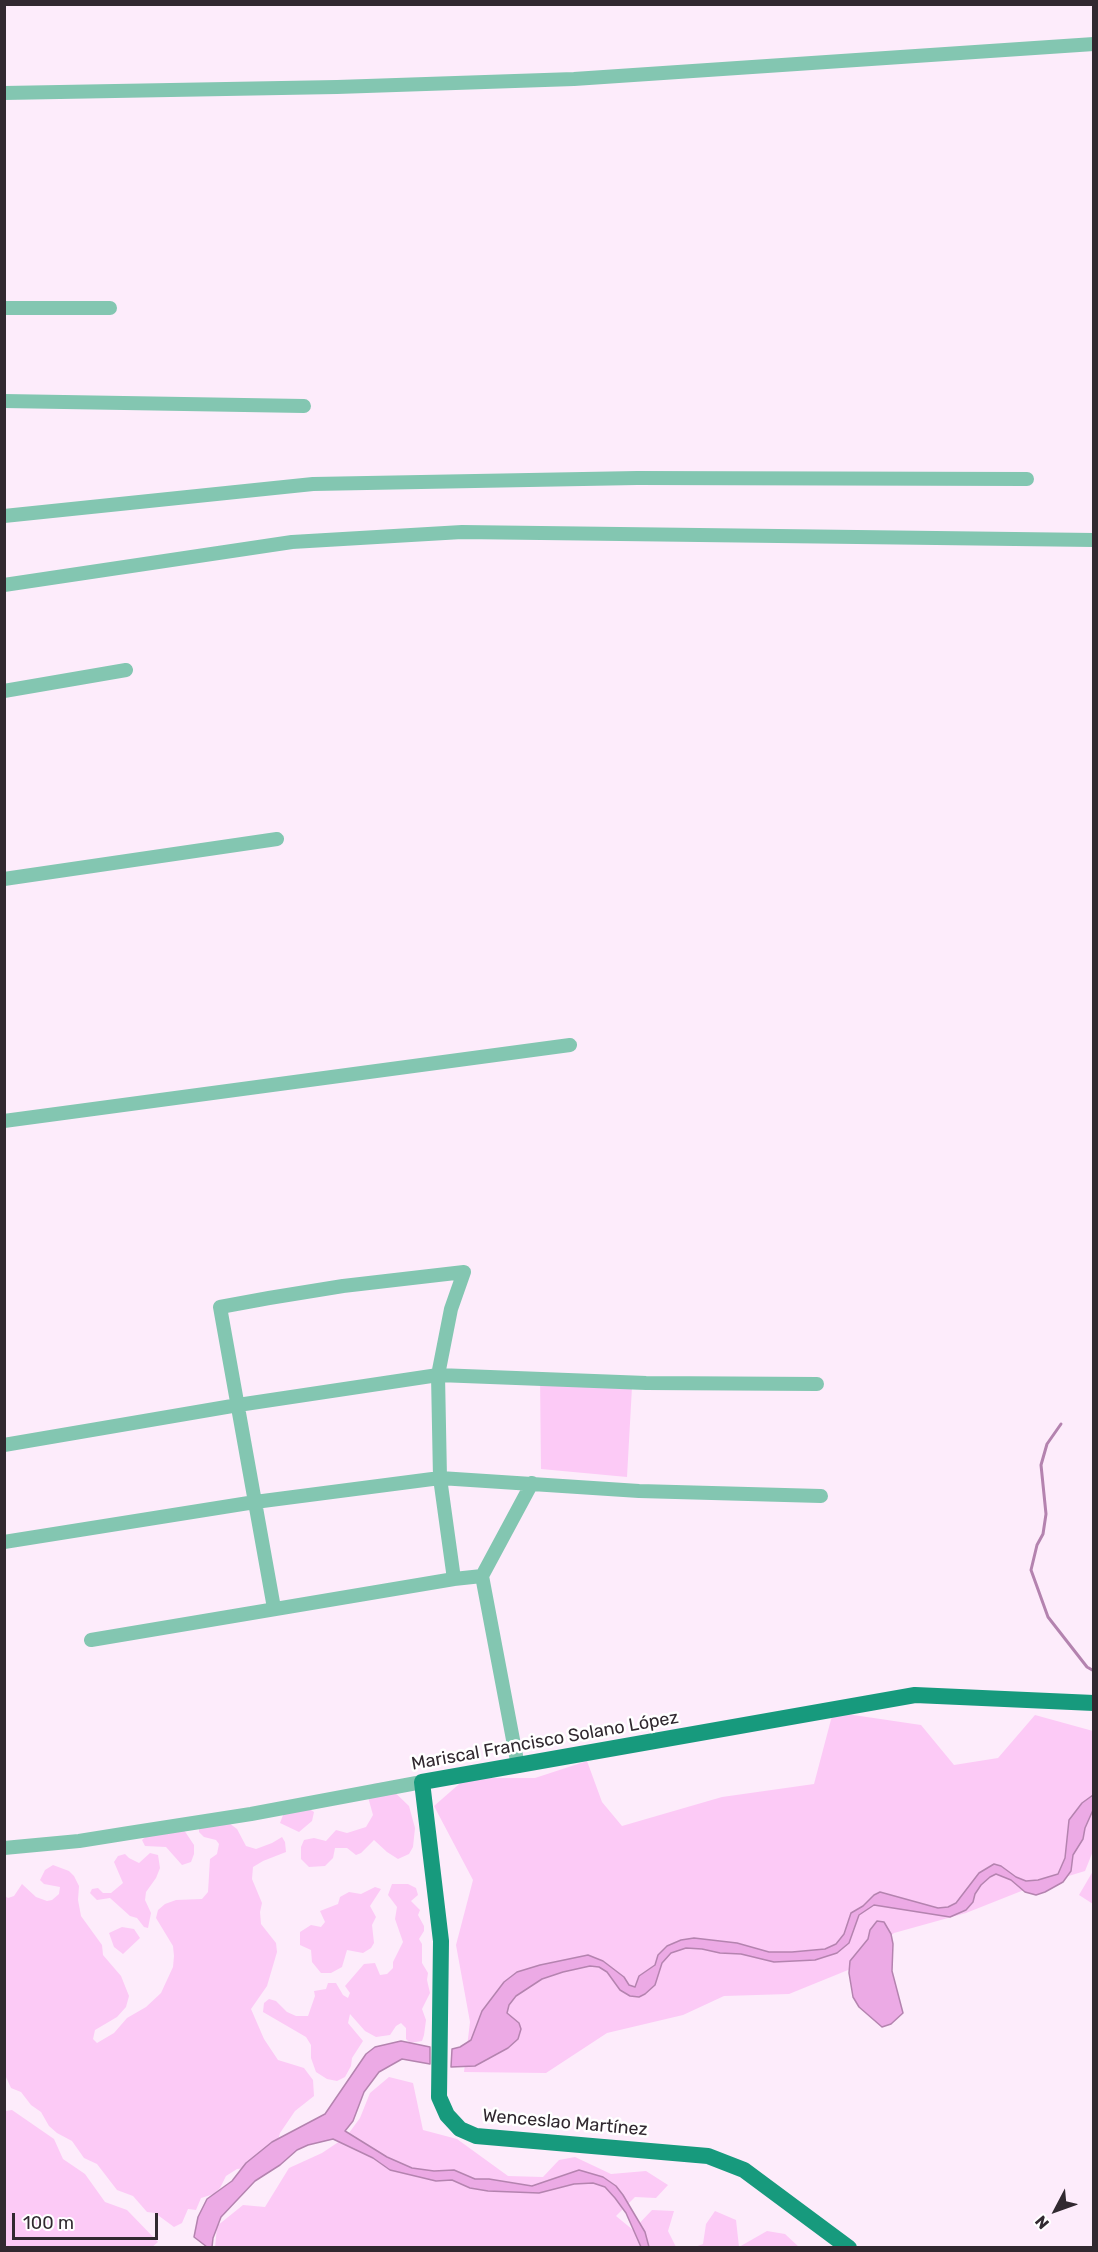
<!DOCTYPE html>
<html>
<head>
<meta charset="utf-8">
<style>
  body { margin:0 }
  #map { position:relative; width:1098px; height:2252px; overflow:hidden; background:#fdecfb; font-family:Rubik,sans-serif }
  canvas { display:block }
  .frame { position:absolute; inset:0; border:6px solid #312930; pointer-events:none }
  .north { position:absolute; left:1026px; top:2180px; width:60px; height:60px; -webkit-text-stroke:4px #fff; paint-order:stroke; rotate:229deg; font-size:16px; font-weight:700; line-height:24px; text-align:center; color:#312930 }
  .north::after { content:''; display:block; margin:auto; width:21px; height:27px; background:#312930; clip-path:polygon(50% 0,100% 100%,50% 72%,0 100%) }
  .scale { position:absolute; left:12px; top:2213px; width:146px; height:27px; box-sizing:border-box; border:3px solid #312930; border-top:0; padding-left:8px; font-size:18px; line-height:21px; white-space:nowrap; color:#312930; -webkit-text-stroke:4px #fff; paint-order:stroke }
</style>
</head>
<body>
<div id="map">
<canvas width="1098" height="2252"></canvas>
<div class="frame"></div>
<div class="north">N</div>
<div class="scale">100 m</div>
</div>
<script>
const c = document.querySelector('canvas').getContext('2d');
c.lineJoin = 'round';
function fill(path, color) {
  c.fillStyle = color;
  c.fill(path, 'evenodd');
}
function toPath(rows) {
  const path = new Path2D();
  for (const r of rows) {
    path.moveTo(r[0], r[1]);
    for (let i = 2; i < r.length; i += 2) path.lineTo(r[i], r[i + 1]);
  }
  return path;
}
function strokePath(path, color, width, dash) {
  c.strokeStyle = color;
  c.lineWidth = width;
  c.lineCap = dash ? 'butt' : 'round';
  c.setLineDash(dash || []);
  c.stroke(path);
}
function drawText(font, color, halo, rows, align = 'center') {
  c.font = font + ' Rubik,sans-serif';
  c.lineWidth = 5;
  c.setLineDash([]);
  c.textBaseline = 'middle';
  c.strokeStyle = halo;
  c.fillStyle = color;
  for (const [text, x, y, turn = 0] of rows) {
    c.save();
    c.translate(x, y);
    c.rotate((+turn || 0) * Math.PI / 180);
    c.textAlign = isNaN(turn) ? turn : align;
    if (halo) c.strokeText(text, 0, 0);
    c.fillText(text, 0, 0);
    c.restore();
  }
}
const green = toPath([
  [540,1377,632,1387,627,1477,541,1469],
  [833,1712,921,1725,954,1765,998,1758,1035,1715,1093,1731,1093,1851,1085,1871,1029,1888,966,1913,894,1933,853,1968,789,1994,724,1996,683,2015,607,2033,546,2073,464,2072,470,2022,456,1945,473,1880,434,1806,466,1778,535,1778,587,1761,602,1802,622,1826,722,1797,814,1784],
  [384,1782,409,1806,415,1828,413,1847,409,1854,398,1859,387,1852,374,1840,361,1853,356,1855,347,1848,335,1848,333,1858,325,1866,309,1867,301,1859,301,1847,304,1840,314,1838,326,1841,336,1830,347,1833,366,1827,373,1815,368,1797,372,1784],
  [297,1801,314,1812,312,1821,299,1832,280,1823,285,1810],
  [229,1823,237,1829,246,1846,256,1849,272,1843,282,1837,285,1842,286,1852,263,1861,253,1867,252,1879,262,1903,260,1912,261,1924,276,1943,277,1952,267,1986,251,2009,264,2039,278,2060,304,2068,313,2080,314,2096,295,2111,280,2133,277,2144,248,2168,237,2169,226,2176,220,2188,214,2194,201,2198,196,2210,188,2209,182,2223,174,2227,155,2213,147,2212,133,2196,117,2190,97,2164,84,2158,72,2141,57,2133,49,2126,41,2112,31,2105,21,2092,11,2088,5,2075,5,1896,8,1898,14,1896,22,1884,36,1897,47,1901,52,1900,59,1894,60,1887,44,1884,40,1880,45,1870,53,1865,69,1871,74,1876,79,1886,78,1900,81,1916,102,1945,103,1955,121,1976,129,1996,126,2007,117,2017,95,2030,93,2039,97,2043,114,2033,127,2018,146,2007,161,1993,173,1967,174,1956,173,1946,156,1918,158,1910,165,1904,176,1900,202,1899,208,1892,210,1859,217,1854,219,1844,216,1840,204,1837,199,1832,199,1826],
  [184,1830,194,1845,194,1854,191,1862,182,1865,166,1847,145,1846,142,1840,152,1831],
  [150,1853,158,1855,160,1868,156,1878,146,1892,145,1900,151,1913,148,1928,144,1927,137,1918,130,1916,110,1898,97,1900,90,1893,92,1889,98,1888,103,1893,111,1893,123,1883,114,1862,118,1856,125,1854,129,1858,139,1863],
  [1093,1871,1093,1904,1079,1895],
  [392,1884,408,1884,416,1888,418,1895,411,1901,420,1910,418,1915,424,1926,424,1931,419,1939,422,1944,422,1963,428,1973,427,1980,430,1993,422,2009,426,2020,424,2035,422,2041,410,2043,406,2039,406,2028,401,2023,396,2026,390,2035,376,2037,365,2031,350,2014,348,2023,363,2041,352,2058,351,2066,345,2077,337,2081,327,2079,316,2072,311,2058,311,2045,306,2037,263,2012,264,2003,269,1999,276,2001,287,2012,296,2016,308,2016,315,1996,314,1991,326,1989,328,1983,336,1983,343,1995,348,1998,350,1993,345,1986,364,1964,375,1963,380,1975,387,1974,393,1968,393,1962,403,1942,395,1919,397,1907,388,1895],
  [375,1887,381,1889,370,1906,376,1917,372,1925,374,1943,371,1948,363,1953,347,1950,342,1967,331,1973,321,1973,312,1962,311,1950,300,1945,300,1932,311,1925,321,1927,325,1922,320,1911,338,1904,340,1897,349,1892,361,1894],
  [122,1927,134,1929,140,1938,123,1954,114,1947,109,1933],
  [389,2077,413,2083,423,2130,457,2139,508,2176,543,2177,559,2160,575,2157,611,2174,646,2171,668,2185,656,2198,635,2197,616,2216,633,2230,652,2210,674,2211,668,2231,676,2247,215,2248,217,2226,243,2205,265,2207,289,2168,322,2153,346,2137,360,2118,370,2093],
  [12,2110,54,2139,63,2159,85,2174,105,2202,127,2210,158,2242,151,2248,5,2247,5,2111],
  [715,2211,736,2220,739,2247,767,2231,785,2234,799,2247,692,2248,703,2244,706,2224]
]);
const water = toPath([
  [1093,1795,1093,1810,1085,1828,1083,1839,1073,1855,1071,1871,1063,1882,1045,1892,1036,1895,1025,1892,1011,1880,996,1874,990,1877,981,1885,975,1894,973,1902,966,1910,950,1917,874,1905,859,1915,849,1943,837,1953,815,1960,774,1962,741,1954,720,1953,702,1949,686,1948,671,1953,662,1963,655,1985,645,1994,639,1997,630,1996,620,1990,607,1972,599,1967,590,1966,563,1972,542,1979,516,1996,509,2005,507,2013,519,2023,521,2029,518,2039,508,2048,475,2066,451,2067,452,2049,460,2047,471,2040,482,2011,504,1982,517,1972,540,1965,588,1955,603,1961,624,1977,629,1985,635,1987,639,1976,655,1965,658,1955,667,1946,681,1940,694,1938,737,1943,769,1952,792,1952,825,1949,836,1944,844,1934,851,1913,863,1906,874,1895,880,1892,938,1908,948,1907,956,1903,979,1873,994,1864,1001,1866,1016,1877,1026,1881,1038,1880,1058,1874,1065,1858,1069,1820,1082,1803,1093,1795],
  [877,1921,884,1922,891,1934,893,1944,892,1971,903,2013,891,2024,882,2027,859,2007,853,1997,849,1973,850,1961,868,1939,870,1930,877,1921],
  [401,2041,430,2047,430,2064,402,2059,379,2072,364,2092,353,2121,345,2131,387,2157,412,2168,434,2171,454,2170,475,2179,489,2179,532,2186,579,2170,603,2177,616,2186,623,2195,645,2232,649,2247,641,2247,626,2213,615,2198,605,2187,593,2183,574,2184,539,2193,488,2191,470,2188,452,2180,436,2181,390,2170,373,2158,333,2139,308,2145,297,2150,280,2165,255,2181,221,2217,213,2238,212,2247,207,2247,194,2237,198,2217,207,2199,232,2181,246,2163,272,2142,325,2114,366,2054,375,2047,401,2041]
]);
const stream = toPath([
  [1061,1424,1047,1444,1041,1465,1046,1514,1043,1534,1037,1545,1031,1570,1048,1617,1087,1667,1094,1671]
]);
const minor = toPath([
  [4,93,337,87,574,79,1094,44],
  [4,308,110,308],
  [4,401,304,406],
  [4,516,313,484,637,478,1027,479],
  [4,585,292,542,462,532,1094,540],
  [4,691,126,670],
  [4,879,277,839],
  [4,1121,570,1045],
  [4,1445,238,1405,438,1375,646,1383,817,1384],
  [4,1542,255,1502,440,1478,639,1491,821,1496],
  [274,1608,220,1307,269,1298,343,1286,464,1272,451,1309,438,1375,440,1478,454,1579],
  [91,1640,454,1579,482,1576],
  [518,1766,482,1576,532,1483],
  [4,1848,79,1841,129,1833,251,1814,422,1782]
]);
const major = toPath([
  [849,2248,744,2170,708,2156,476,2136,460,2129,447,2115,439,2097,441,1941,422,1782,915,1695,1094,1703]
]);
const streetNames = [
  ["Mariscal Francisco Solano López",545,1741,-10],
  ["Wenceslao Martínez",565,2123,5]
];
fill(green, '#fccaf6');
fill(water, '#ecaae5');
strokePath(water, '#b483af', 1.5);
strokePath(stream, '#b483af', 3);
strokePath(minor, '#83c6b1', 14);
strokePath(major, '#179a7d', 16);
drawText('18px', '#312930', '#fff', streetNames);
</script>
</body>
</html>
